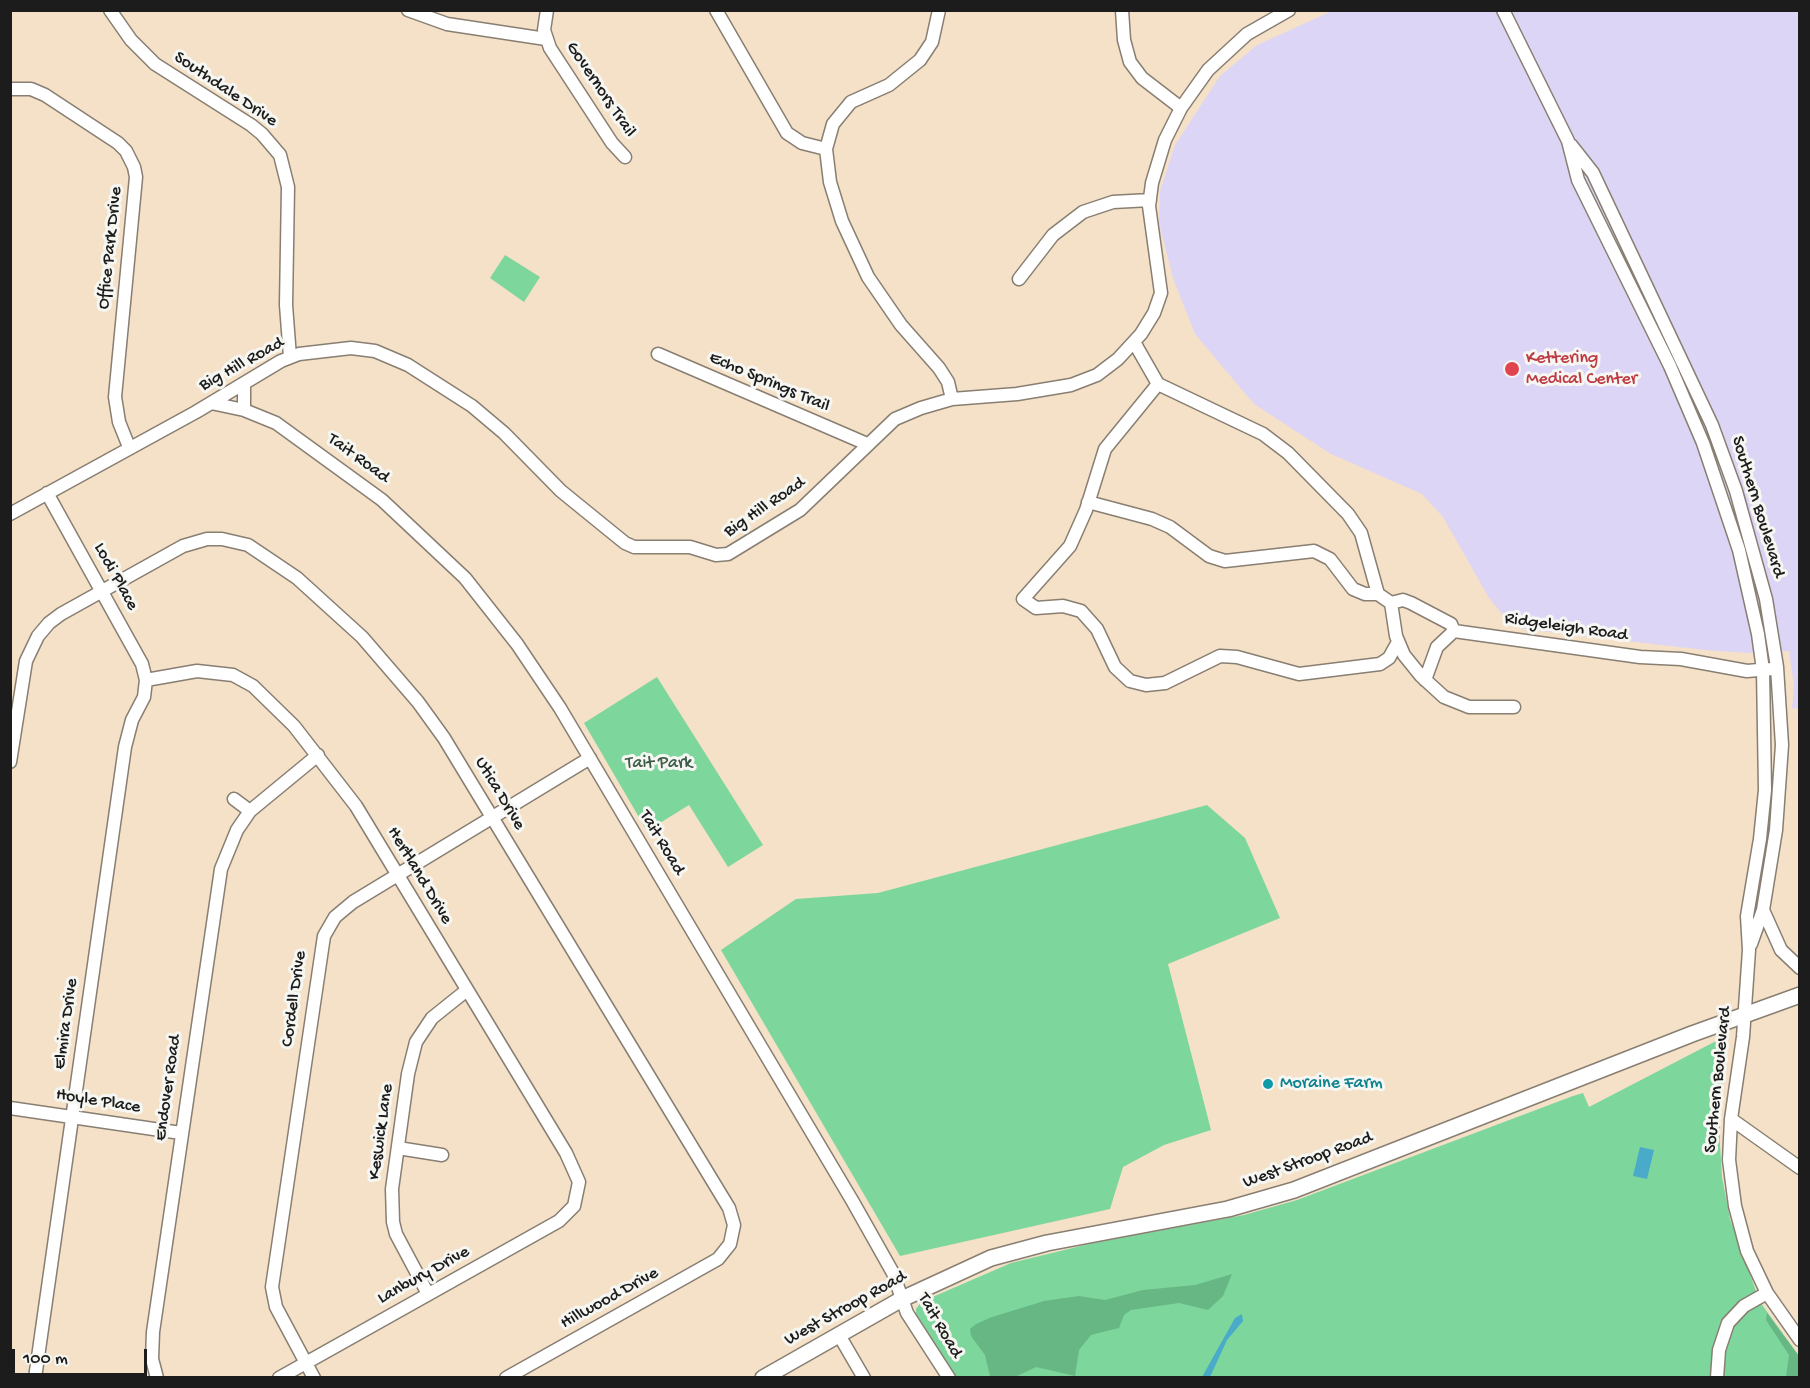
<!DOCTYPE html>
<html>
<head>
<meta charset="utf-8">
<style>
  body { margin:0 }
  #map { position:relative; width:1810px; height:1388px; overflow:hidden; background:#f4e1c7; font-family:"Gochi Hand",sans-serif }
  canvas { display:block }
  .frame { position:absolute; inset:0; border:12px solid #1c1c1c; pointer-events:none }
  .scale { position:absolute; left:12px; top:1349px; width:135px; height:27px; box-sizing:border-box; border:3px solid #1c1c1c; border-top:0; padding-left:8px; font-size:18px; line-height:21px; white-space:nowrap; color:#1c1c1c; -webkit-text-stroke:4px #f6f6f2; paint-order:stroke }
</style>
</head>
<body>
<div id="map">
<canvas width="1810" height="1388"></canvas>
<div class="frame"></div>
<div class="scale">100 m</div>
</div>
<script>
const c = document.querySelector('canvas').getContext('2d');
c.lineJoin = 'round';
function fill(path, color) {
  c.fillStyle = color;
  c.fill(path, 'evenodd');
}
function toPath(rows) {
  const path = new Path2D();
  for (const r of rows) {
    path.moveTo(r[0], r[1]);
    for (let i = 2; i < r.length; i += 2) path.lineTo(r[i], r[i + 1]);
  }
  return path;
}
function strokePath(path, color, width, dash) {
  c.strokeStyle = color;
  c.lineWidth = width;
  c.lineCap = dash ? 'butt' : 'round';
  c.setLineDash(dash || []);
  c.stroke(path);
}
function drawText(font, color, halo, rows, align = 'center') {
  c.font = font + ' "Gochi Hand",sans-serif';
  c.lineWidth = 6;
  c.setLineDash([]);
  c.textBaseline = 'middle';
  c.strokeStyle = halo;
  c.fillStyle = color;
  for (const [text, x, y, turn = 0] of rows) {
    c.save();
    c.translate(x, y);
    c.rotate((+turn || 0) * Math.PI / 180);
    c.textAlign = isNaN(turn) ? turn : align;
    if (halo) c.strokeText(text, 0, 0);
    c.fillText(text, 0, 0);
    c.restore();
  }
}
const built = toPath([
  [1332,11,1799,11,1799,709,1792,708,1794,686,1789,651,1749,653,1705,650,1523,629,1504,616,1489,598,1443,517,1422,494,1331,454,1254,404,1195,334,1173,278,1159,223,1160,191,1175,145,1220,76,1257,45]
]);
const green = toPath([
  [505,255,540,277,524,302,490,278],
  [657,677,763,845,728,867,689,805,647,831,584,723],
  [1207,805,1245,838,1280,918,1168,964,1211,1130,1164,1145,1123,1167,1110,1209,900,1256,721,950,796,899,878,893],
  [1718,1040,1721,1059,1726,1060,1720,1101,1720,1145,1722,1177,1730,1219,1760,1302,1799,1356,1799,1377,954,1377,916,1316,916,1309,921,1302,1011,1263,1093,1243,1244,1215,1297,1200,1573,1096,1583,1093,1589,1107]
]);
const forest = toPath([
  [1232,1274,1223,1296,1208,1310,1179,1303,1131,1310,1124,1315,1119,1328,1091,1335,1079,1350,1075,1376,1036,1367,1015,1377,990,1376,985,1355,971,1336,970,1329,976,1324,992,1317,1044,1301,1079,1296,1105,1300,1143,1290,1195,1285],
  [1767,1313,1799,1356,1799,1377,1786,1377,1789,1355,1766,1320]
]);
const water = toPath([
  [1640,1147,1654,1150,1647,1179,1633,1176],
  [1242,1314,1243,1321,1227,1340,1210,1377,1202,1377,1235,1318]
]);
const minor = toPath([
  [110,10,131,40,155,64,251,125,262,134,280,155,288,187,286,305,290,357],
  [408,10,447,24,546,39],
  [547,10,544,30,550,48,612,143,625,157],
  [716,10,787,133,802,143,826,149],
  [939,10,932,42,920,60,889,85,851,102,833,124,826,149,830,182,842,221,868,277,901,325,939,368,948,382,952,399],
  [1122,10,1124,40,1130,62,1142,78,1181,108],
  [1503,10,1568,141,1578,180,1670,366,1703,443,1739,550,1758,634,1763,670,1765,790,1760,839,1747,916,1749,950,1743,1037,1731,1119,1729,1160,1735,1206,1747,1251,1767,1293,1800,1340],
  [10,89,31,89,45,95,118,143,126,151,134,167,136,177,115,397,119,422,129,447],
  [1571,145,1593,173,1712,425,1736,491,1766,599,1777,667,1782,745,1776,830,1763,910,1751,944],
  [1019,279,1053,235,1083,212,1113,202,1150,200],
  [1134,342,1158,384,1263,434,1288,453,1348,514,1361,533,1378,594],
  [658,354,867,444],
  [244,383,244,410],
  [1158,384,1105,449,1086,510,1070,546,1023,599,1036,608,1063,606,1081,611,1097,629,1115,667,1130,681,1146,685,1165,683,1220,656,1237,657,1299,674,1380,664,1389,658,1398,642],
  [211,403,244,410,276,423,382,500,465,578,517,644,560,708,853,1202,893,1273,907,1313,949,1378],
  [1088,502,1152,519,1170,527,1209,556,1225,561,1314,551,1330,559,1353,589,1365,594,1378,594,1391,603],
  [10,514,196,412,281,361,299,354,351,348,375,351,408,365,472,406,504,433,561,491,625,543,634,547,690,547,716,555,728,554,800,510,895,419,921,408,952,399,1017,394,1071,385,1097,375,1118,359,1141,334,1154,313,1161,293,1149,206,1152,183,1165,140,1181,108,1208,70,1247,34,1289,10],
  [1391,603,1396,636,1404,655,1421,676,1444,697,1469,707,1514,707],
  [1391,603,1403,600,1411,603,1451,624,1454,631],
  [1454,631,1640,657,1681,659,1747,671,1771,669],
  [146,680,197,671,233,675,253,686,294,726,356,806,566,1153,579,1182,574,1206,559,1221,279,1378],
  [1425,680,1437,647,1454,631],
  [10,762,26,661,38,636,49,623,61,614,183,546,207,539,222,539,248,545,297,578,362,637,418,702,444,738,729,1208,734,1225,730,1244,718,1259,506,1378],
  [234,799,250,811],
  [1763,910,1781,950,1800,968],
  [10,1108,181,1133],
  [1731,1119,1800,1168],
  [398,1148,442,1155],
  [428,1294,396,1234,393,1222,392,1189,408,1074,416,1042,432,1018,467,990],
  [839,1335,864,1378],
  [35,1378,125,747,132,720,144,697,146,680,142,664,47,493],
  [157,1378,152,1359,153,1332,221,869,237,830,250,811,318,755],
  [314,1378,276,1307,272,1287,324,936,335,917,353,902,590,758],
  [1717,1378,1719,1350,1728,1323,1744,1306,1767,1293]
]);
const major = toPath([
  [763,1378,902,1299,991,1258,1047,1243,1228,1209,1294,1190,1692,1034,1800,995]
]);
const markers = [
  [1512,369,8,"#e0444e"],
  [1268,1084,6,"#0f9aa8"]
];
const streetNames = [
  ["Southdale Drive",225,90,34],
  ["Governors Trail",600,90,56],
  ["Office Park Drive",111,248,-84],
  ["Big Hill Road",242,365,-29],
  ["Echo Springs Trail",769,383,23],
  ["Tait Road",358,459,36],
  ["Southern Boulevard",1757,507,73],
  ["Big Hill Road",765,508,-34],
  ["Lodi Place",115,577,61],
  ["Ridgeleigh Road",1566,628,8],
  ["Utica Drive",499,794,59],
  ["Tait Road",661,843,59],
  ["Hertland Drive",419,876,59],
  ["Cordell Drive",295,999,-82],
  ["Elmira Drive",67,1024,-82],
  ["Southern Boulevard",1719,1080,-84],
  ["Endover Road",169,1088,-82],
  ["Hoyle Place",98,1102,9],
  ["Keswick Lane",382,1132,-82],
  ["West Stroop Road",1308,1161,-20],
  ["Lanbury Drive",424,1276,-29],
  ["Hillwood Drive",610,1299,-29],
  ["West Stroop Road",846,1309,-29],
  ["Tait Road",939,1326,60]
];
const healthNames = [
  ["Kettering",1526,359],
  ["Medical Center",1526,380]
];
const parkNames = [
  ["Tait Park",659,764]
];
const cultureNames = [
  ["Moraine Farm",1280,1084]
];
fill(built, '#ddd5f6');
fill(green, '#7dd69c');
fill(forest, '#66b784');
fill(water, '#4aaac9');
strokePath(minor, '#887e72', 15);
strokePath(major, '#887e72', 18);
strokePath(minor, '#fff', 12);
strokePath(major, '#fff', 15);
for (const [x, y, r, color] of markers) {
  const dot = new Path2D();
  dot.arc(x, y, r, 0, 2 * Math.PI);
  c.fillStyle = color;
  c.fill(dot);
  strokePath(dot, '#f6f6f2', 2);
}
drawText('18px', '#1c1c1c', '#f6f6f2', streetNames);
drawText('18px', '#be3a42', '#f6f6f2', healthNames, 'left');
drawText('18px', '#3e5d49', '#f6f6f2', parkNames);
drawText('18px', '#0d838f', '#f6f6f2', cultureNames, 'left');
</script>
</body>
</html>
